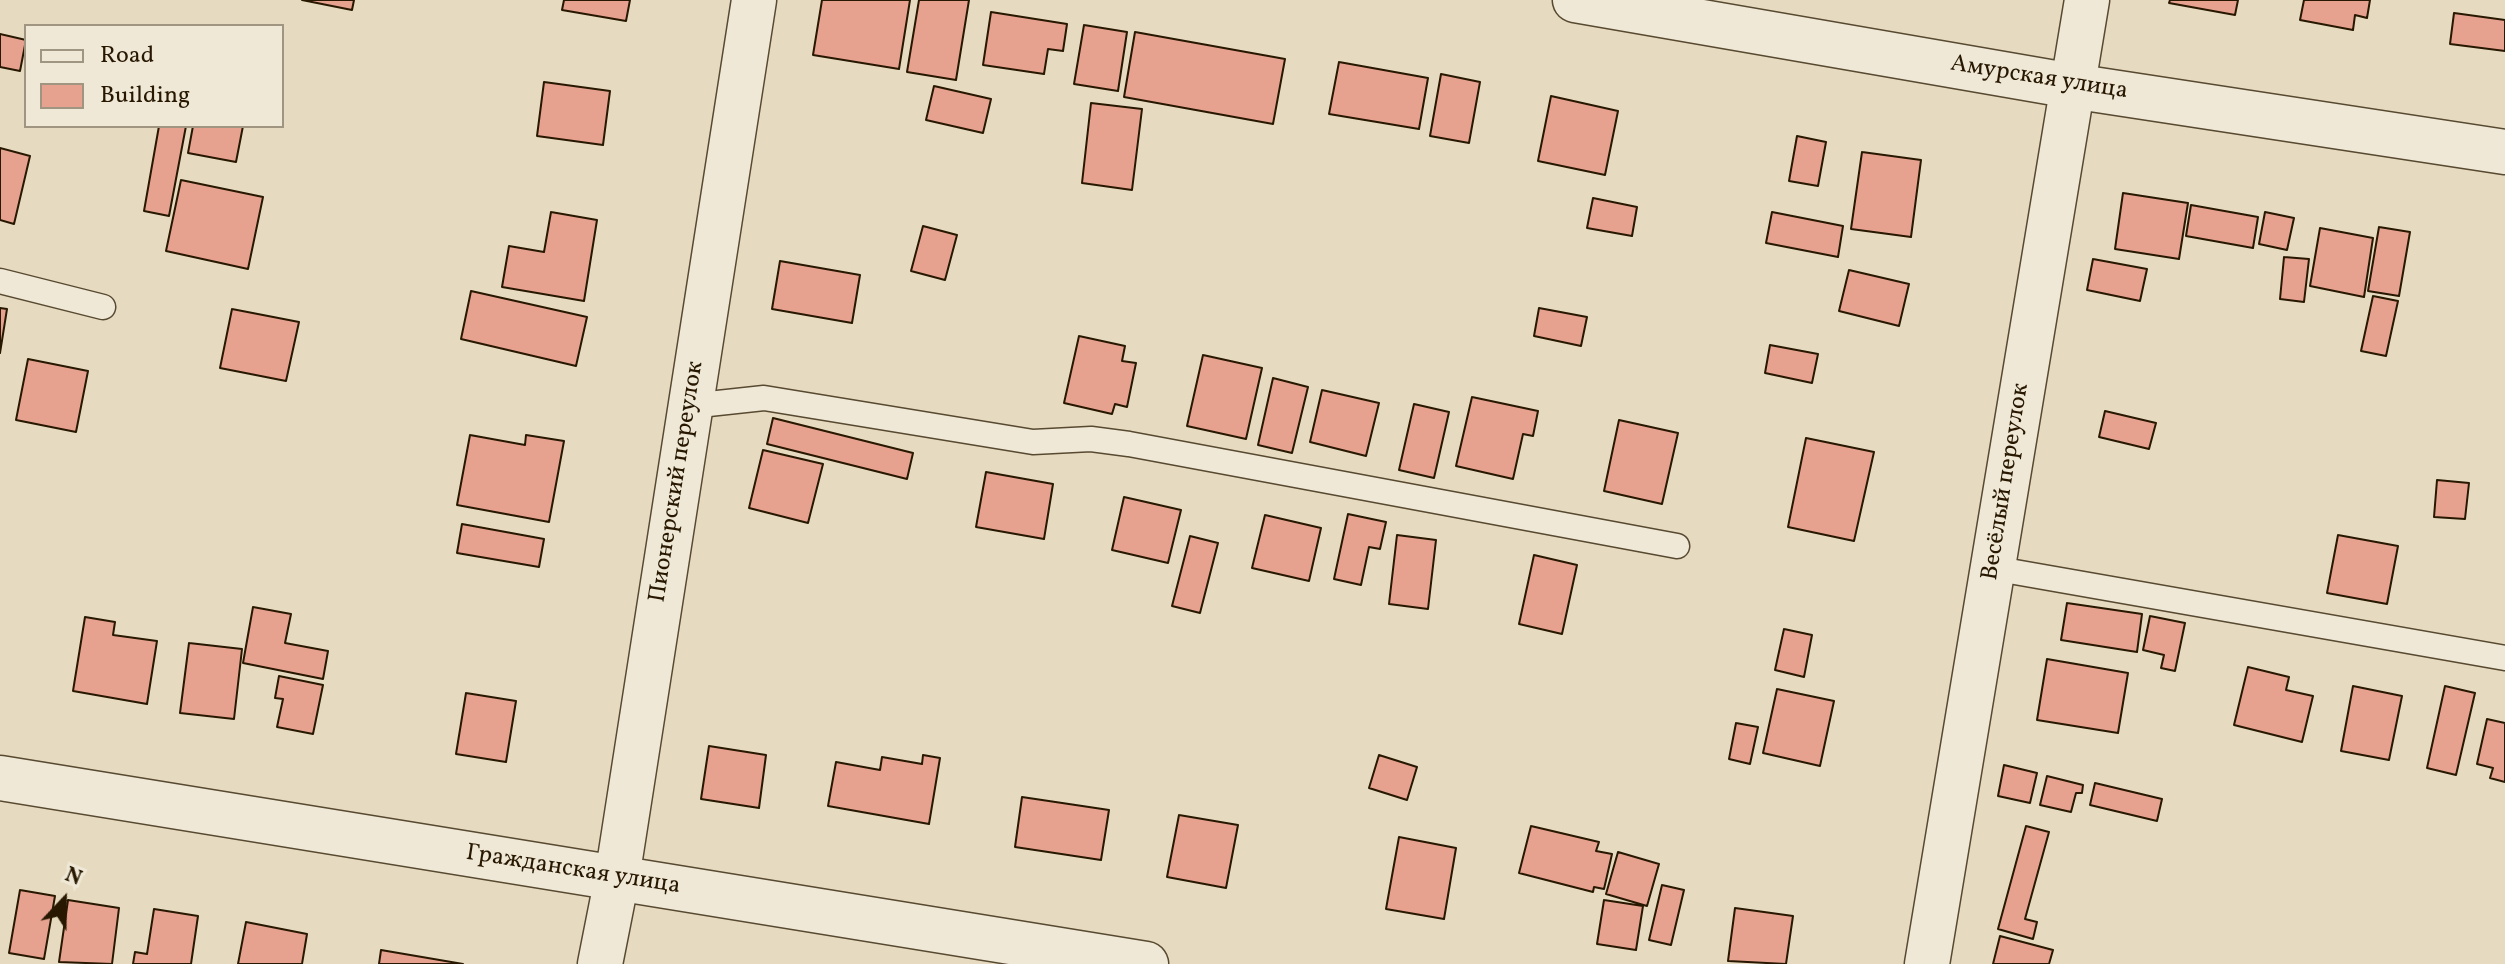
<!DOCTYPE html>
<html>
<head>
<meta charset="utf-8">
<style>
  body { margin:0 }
  #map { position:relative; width:2505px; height:964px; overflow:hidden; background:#e6dbc0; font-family:Vollkorn,serif }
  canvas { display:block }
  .legend { position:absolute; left:24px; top:24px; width:260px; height:104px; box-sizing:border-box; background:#efe8d6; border:2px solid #9f9581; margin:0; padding:10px 14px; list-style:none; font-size:24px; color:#281801 }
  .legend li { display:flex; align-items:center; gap:16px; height:40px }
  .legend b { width:40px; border:2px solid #9f9581 }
  .north { position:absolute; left:24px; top:860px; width:80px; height:80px; -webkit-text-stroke:6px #efe8d6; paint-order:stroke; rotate:22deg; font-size:22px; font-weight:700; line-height:32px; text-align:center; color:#281801 }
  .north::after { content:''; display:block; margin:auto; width:28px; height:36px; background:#281801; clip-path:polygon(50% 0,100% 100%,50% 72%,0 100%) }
</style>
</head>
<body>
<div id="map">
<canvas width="2505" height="964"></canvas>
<ul class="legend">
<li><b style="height:10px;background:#efe8d6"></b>Road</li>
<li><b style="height:22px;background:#e6a18f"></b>Building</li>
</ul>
<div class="north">N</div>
</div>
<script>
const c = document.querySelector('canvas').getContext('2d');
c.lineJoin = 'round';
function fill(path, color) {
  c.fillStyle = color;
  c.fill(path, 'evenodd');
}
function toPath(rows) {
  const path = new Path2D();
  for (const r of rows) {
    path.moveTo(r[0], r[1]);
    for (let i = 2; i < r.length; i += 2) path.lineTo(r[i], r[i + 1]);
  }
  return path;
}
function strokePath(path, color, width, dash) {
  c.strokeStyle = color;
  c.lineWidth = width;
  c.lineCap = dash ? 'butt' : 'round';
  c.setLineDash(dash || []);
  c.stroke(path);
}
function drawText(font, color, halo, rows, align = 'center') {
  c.font = font + ' Vollkorn,serif';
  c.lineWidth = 6;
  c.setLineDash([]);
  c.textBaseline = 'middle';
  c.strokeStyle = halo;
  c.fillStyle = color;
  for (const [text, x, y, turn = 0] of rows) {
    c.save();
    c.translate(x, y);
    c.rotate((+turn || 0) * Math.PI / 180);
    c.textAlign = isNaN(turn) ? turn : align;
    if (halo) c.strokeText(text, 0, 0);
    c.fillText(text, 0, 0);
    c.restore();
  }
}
const building = toPath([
  [302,0,354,0,352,10,302,0],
  [564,0,630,0,626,21,562,10,564,0],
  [822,0,910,0,899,69,813,55,822,0],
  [919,0,969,0,956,80,907,72,919,0],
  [2170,0,2238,0,2235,15,2169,3,2170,0],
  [2304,0,2370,0,2367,18,2355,15,2353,30,2300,20,2304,0],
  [991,12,1067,24,1063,51,1048,49,1044,74,983,65,991,12],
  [2454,13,2505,20,2505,51,2450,44,2454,13],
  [1084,25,1127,32,1118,91,1074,84,1084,25],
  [1135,32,1285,59,1273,124,1124,97,1135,32],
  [0,34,26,40,20,71,0,67,0,34],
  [1339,62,1428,78,1419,129,1329,114,1339,62],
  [1441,74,1480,82,1469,143,1430,136,1441,74],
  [544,82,610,91,603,145,537,136,544,82],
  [934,86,991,99,983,133,926,120,934,86],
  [1551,96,1618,111,1605,175,1538,161,1551,96],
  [1091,103,1142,109,1132,190,1082,183,1091,103],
  [159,126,186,126,169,216,144,211,159,126],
  [193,126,243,126,236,162,188,153,193,126],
  [1797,136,1826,142,1818,186,1789,181,1797,136],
  [0,148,30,156,14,224,0,220,0,148],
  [1862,152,1921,160,1911,237,1851,229,1862,152],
  [181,180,263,197,248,269,166,251,181,180],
  [2123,193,2188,203,2179,259,2115,249,2123,193],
  [1593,198,1637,207,1632,236,1587,228,1593,198],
  [2191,205,2258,217,2253,248,2186,236,2191,205],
  [551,212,597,220,584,301,502,287,509,246,544,252,551,212],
  [1772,212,1843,226,1838,257,1766,243,1772,212],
  [2265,212,2294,218,2287,250,2259,244,2265,212],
  [923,226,957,235,945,280,911,271,923,226],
  [2379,227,2410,232,2399,296,2368,291,2379,227],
  [2320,228,2373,238,2364,297,2310,286,2320,228],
  [2284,257,2309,259,2304,302,2280,299,2284,257],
  [2093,259,2147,269,2140,301,2087,290,2093,259],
  [780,261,860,275,852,323,772,309,780,261],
  [1849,270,1909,284,1899,326,1839,311,1849,270],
  [471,291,587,317,576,366,461,339,471,291],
  [2373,296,2398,301,2386,356,2361,351,2373,296],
  [0,308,7,309,0,353,0,308],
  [1539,308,1587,317,1581,346,1534,336,1539,308],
  [232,309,299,322,286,381,220,368,232,309],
  [1079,336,1125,346,1122,361,1136,363,1127,407,1115,404,1112,414,1064,403,1079,336],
  [1770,345,1818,354,1812,383,1765,373,1770,345],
  [1203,355,1262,368,1246,439,1187,426,1203,355],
  [28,359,88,371,76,432,16,420,28,359],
  [1273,378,1308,387,1292,453,1258,445,1273,378],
  [1322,390,1379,403,1366,456,1310,442,1322,390],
  [1472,397,1538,411,1533,436,1523,434,1513,479,1456,466,1472,397],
  [1414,404,1449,412,1434,478,1399,470,1414,404],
  [2105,411,2156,423,2149,449,2099,437,2105,411],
  [773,418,913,453,907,479,767,444,773,418],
  [1619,420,1678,433,1662,504,1604,491,1619,420],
  [470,435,525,445,526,435,564,441,549,522,457,505,470,435],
  [1806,438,1874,452,1854,541,1788,527,1806,438],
  [763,450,823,464,808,523,749,508,763,450],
  [986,472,1053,484,1044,539,976,527,986,472],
  [2437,480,2469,483,2465,519,2434,517,2437,480],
  [1124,497,1181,510,1168,563,1112,550,1124,497],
  [1348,514,1386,522,1380,549,1369,547,1361,585,1334,579,1348,514],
  [1265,515,1321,528,1309,581,1252,568,1265,515],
  [462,524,544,539,539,567,457,553,462,524],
  [1397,535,1436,540,1428,609,1389,604,1397,535],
  [2338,535,2398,546,2387,604,2327,593,2338,535],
  [1190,536,1218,543,1200,613,1172,606,1190,536],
  [1534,555,1577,565,1562,634,1519,624,1534,555],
  [2067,603,2142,614,2137,652,2061,640,2067,603],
  [253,607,291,614,285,643,328,651,323,679,243,663,253,607],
  [2150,616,2185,623,2175,671,2161,668,2164,655,2143,650,2150,616],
  [85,617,115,622,113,635,157,641,147,704,73,691,85,617],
  [1784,629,1812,635,1804,677,1775,670,1784,629],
  [189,643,242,649,234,719,180,713,189,643],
  [2047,659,2128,673,2118,733,2037,720,2047,659],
  [2248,667,2289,677,2286,690,2313,696,2302,742,2234,725,2248,667],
  [279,676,323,685,313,734,277,727,283,699,275,698,279,676],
  [2353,686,2402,696,2389,760,2341,751,2353,686],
  [2445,686,2475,693,2456,775,2427,768,2445,686],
  [1777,689,1834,701,1820,766,1763,753,1777,689],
  [466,693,516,701,506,762,456,754,466,693],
  [2487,719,2505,723,2505,782,2490,778,2493,768,2477,764,2487,719],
  [1736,723,1758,727,1750,764,1729,759,1736,723],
  [709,746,766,755,759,808,701,799,709,746],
  [923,755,940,758,929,824,828,806,836,762,880,770,882,757,922,764,923,755],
  [1379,755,1417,767,1407,800,1369,788,1379,755],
  [2004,765,2037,773,2030,803,1998,796,2004,765],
  [2047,776,2083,785,2082,793,2076,793,2071,812,2040,805,2047,776],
  [2095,783,2162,799,2157,821,2090,805,2095,783],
  [1022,797,1109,810,1101,860,1015,847,1022,797],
  [1179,815,1238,825,1226,888,1167,877,1179,815],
  [1531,826,1599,842,1596,851,1612,854,1604,889,1594,887,1593,892,1519,873,1531,826],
  [2026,826,2049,832,2025,919,2037,922,2033,939,1998,929,2026,826],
  [1399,837,1456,848,1444,919,1386,909,1399,837],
  [1618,852,1659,864,1647,906,1606,894,1618,852],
  [1662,885,1684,890,1671,945,1649,940,1662,885],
  [20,890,55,896,44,959,9,953,20,890],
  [68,900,119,908,112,964,59,962,68,900],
  [1604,900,1643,906,1636,950,1597,944,1604,900],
  [1735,908,1793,916,1786,964,1728,961,1735,908],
  [154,909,198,916,191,964,133,964,135,952,147,954,154,909],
  [246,922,307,934,302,964,238,964,246,922],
  [2000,936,2053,950,2049,964,1993,964,2000,936],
  [381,950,463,964,379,964,381,950]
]);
const lane = toPath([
  [0,281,103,307],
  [690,406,764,398,1033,442,1091,439,1129,444,1677,546],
  [1992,568,2505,658]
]);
const street = toPath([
  [1575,0,2072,86,2505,152],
  [0,778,1146,964],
  [600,964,617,878,754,0],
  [1927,964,2087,0]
]);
const streetNames = [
  ["Амурская улица",2039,79,9],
  ["Пионерский переулок",678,482,-81],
  ["Весёлый переулок",2007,482,-81],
  ["Гражданская улица",573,871,9]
];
fill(building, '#e6a18f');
strokePath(building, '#281801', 2);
strokePath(lane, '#584931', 27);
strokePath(street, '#584931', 47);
strokePath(lane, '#efe8d6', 24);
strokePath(street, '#efe8d6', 44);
drawText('24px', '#281801', '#efe8d6', streetNames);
</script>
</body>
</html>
